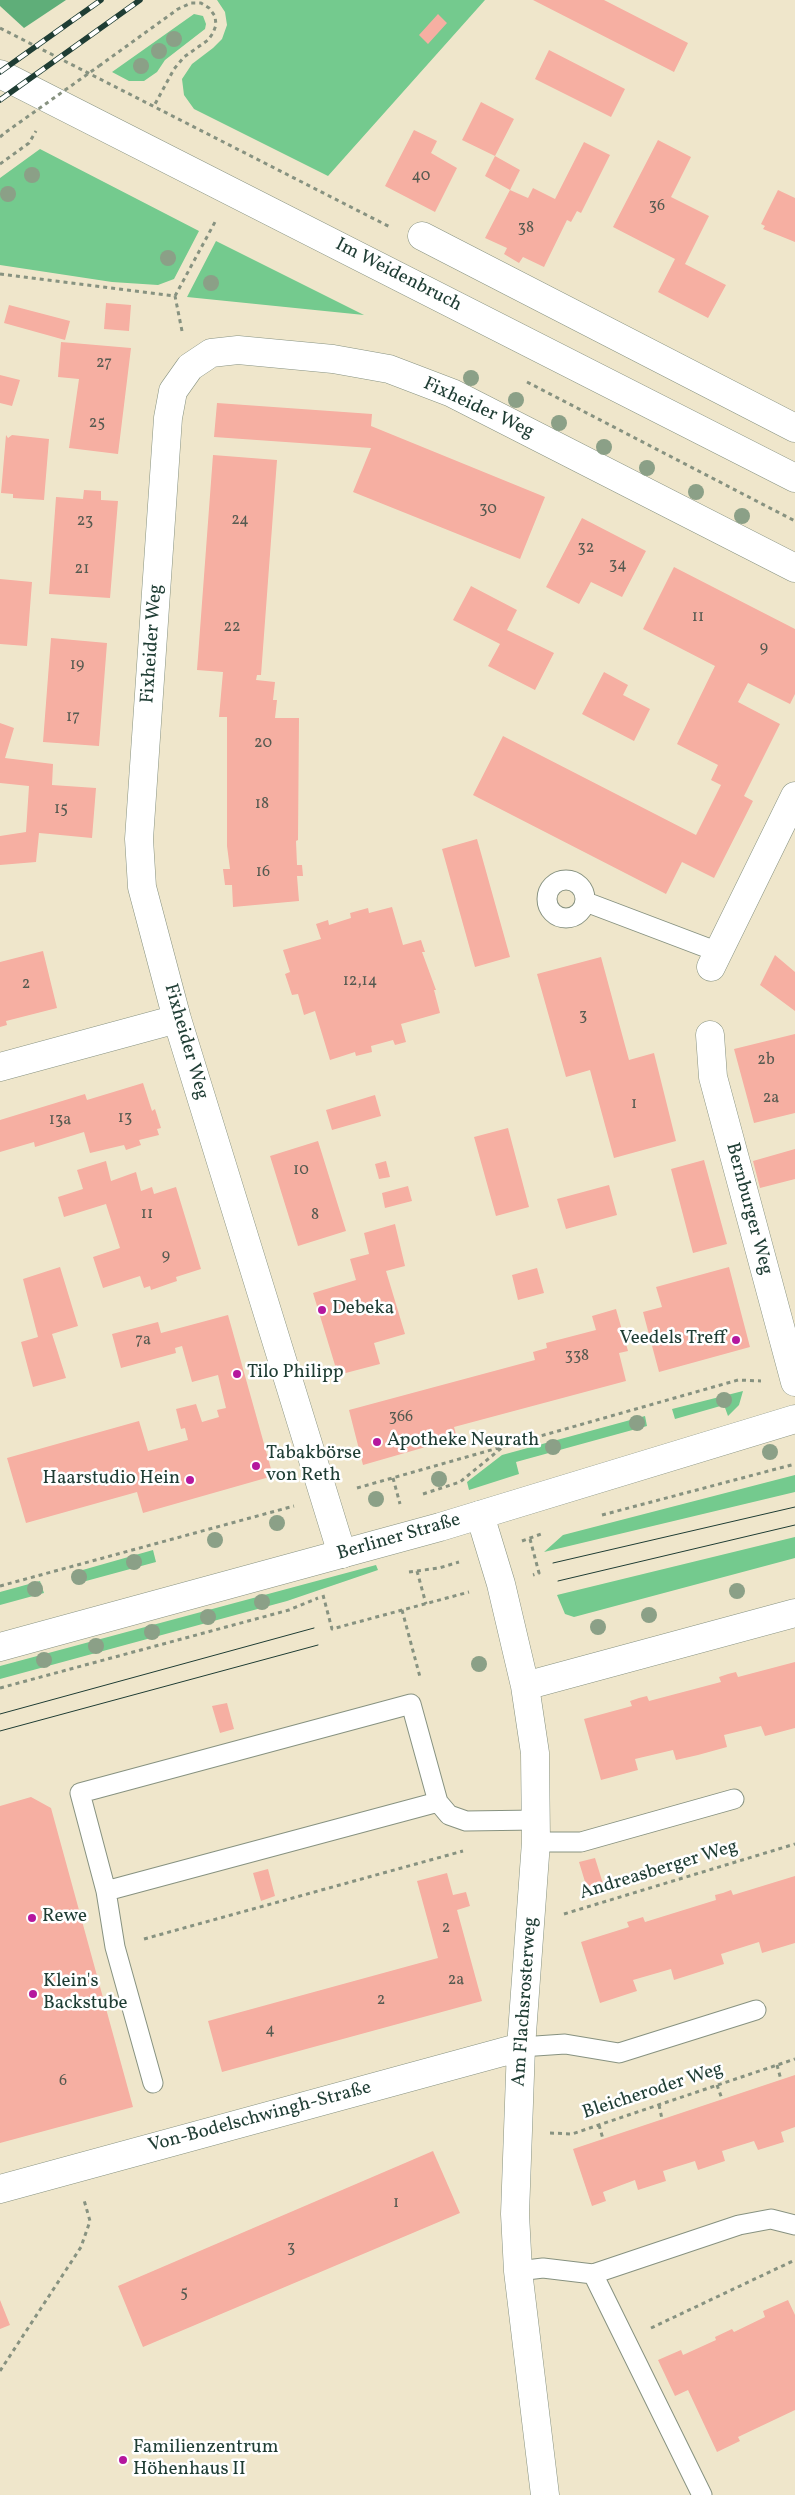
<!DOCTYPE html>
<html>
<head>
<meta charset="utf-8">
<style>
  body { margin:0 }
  canvas { display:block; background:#efe6cb }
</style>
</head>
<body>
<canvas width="795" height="2495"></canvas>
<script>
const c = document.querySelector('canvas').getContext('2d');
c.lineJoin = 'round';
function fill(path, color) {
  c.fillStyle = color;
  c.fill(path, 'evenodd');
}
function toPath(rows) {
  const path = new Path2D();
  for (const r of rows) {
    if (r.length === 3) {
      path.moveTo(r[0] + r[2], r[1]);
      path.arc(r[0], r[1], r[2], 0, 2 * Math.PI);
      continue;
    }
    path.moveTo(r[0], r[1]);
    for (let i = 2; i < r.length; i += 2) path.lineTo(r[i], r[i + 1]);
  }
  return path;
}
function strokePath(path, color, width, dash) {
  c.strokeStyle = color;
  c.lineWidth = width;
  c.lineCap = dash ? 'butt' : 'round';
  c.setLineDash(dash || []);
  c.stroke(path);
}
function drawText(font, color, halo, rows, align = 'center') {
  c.font = font + ' Vollkorn,serif';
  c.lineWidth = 5;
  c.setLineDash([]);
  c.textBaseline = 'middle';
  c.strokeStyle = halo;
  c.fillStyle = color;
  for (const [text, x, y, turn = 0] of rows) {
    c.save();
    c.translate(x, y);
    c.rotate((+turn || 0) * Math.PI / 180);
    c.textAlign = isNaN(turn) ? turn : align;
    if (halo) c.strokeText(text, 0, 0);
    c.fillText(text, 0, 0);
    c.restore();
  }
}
const green = toPath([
  [217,0,485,0,328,176,194,109,184,95,182,79,192,64,213,48,222,39,227,25,225,12],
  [194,14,203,16,206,24,205,29,165,60,157,72,144,81,129,81,112,72],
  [40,149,199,231,174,279,158,285,112,282,0,265,0,178],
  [216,241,364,315,187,297],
  [743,1391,739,1405,728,1416,724,1405,675,1419,672,1409],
  [645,1416,647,1426,516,1462,519,1474,469,1490,467,1482,502,1455],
  [795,1475,795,1492,544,1552,563,1535],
  [795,1537,795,1558,574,1617,565,1614,557,1595],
  [153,1550,156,1562,75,1584,72,1573],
  [376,1565,378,1570,287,1601,0,1679,0,1666],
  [40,1581,44,1593,0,1605,0,1592]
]);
const forest = toPath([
  [0,0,66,0,24,28,0,6]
]);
const building = toPath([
  [533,0,604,0,688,43,674,72],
  [438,14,447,23,428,44,419,35],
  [549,50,625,89,611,117,535,79],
  [481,102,514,119,495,156,462,140],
  [414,130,437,141,431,153,457,168,435,212,385,186],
  [658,140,691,157,671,197,709,216,685,264,726,285,708,318,658,292,675,259,613,227],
  [584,142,610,155,581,213,577,211,571,222,567,220,544,267,523,257,519,263,504,254,507,248,485,238,510,190,485,176,495,156,520,170,510,190,528,198,533,188,555,199],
  [778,190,795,198,795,242,763,229,765,226,761,224],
  [106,303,131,305,129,331,104,329],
  [9,305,70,321,65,340,4,323],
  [61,342,131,348,118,454,69,448,79,379,58,377],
  [0,375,20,380,12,406,0,403],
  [217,403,372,414,371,426,545,497,520,559,353,492,371,448,214,437],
  [6,435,8,438,12,435,49,439,44,500,13,498,13,494,1,493],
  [213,455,277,460,261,675,257,675,256,680,275,682,273,700,277,700,275,718,299,718,298,840,296,841,297,865,302,865,303,876,297,876,299,901,233,907,232,885,225,885,223,869,230,869,227,846,227,717,219,717,223,672,197,670],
  [84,490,101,491,101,500,118,501,110,598,49,594,56,497,83,499],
  [582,518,646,551,622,597,591,582,579,604,546,587],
  [674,567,795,629,795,694,790,704,748,683,738,702,780,724,744,796,753,801,714,878,682,862,666,894,473,795,503,736,696,835,721,785,711,780,718,765,677,744,715,666,643,629],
  [0,579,32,582,27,646,0,644],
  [471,586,517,610,507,630,554,653,535,690,488,666,500,644,453,620],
  [51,638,107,643,99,746,43,742],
  [604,672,628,685,623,695,650,709,634,741,582,714],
  [0,723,14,728,5,758,53,764,52,785,96,788,92,838,39,833,36,862,0,865,0,836,26,832,29,786,0,783],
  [477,839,510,957,475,967,442,849],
  [392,907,403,945,421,940,425,952,422,952,436,990,434,990,440,1013,401,1024,406,1042,395,1045,393,1040,371,1046,372,1052,356,1056,355,1052,330,1060,315,1011,304,1015,298,994,292,995,285,974,290,972,283,950,321,939,316,924,328,920,329,925,351,918,350,913,368,908,369,913],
  [43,951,57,1008,6,1021,7,1025,0,1027,0,962],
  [775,955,795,972,795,1011,760,985],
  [601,957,629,1060,654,1053,676,1141,614,1158,590,1070,566,1077,537,974],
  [795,1034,795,1113,754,1123,734,1049],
  [143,1083,152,1111,155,1109,161,1128,157,1129,159,1135,139,1140,141,1145,126,1150,124,1145,90,1153,84,1132,35,1147,34,1142,0,1152,0,1120,85,1094,87,1100],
  [375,1095,381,1116,332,1130,326,1110],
  [508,1128,529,1207,496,1216,474,1137],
  [318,1141,346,1231,298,1246,270,1156],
  [795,1149,795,1179,760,1188,753,1161],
  [704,1160,727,1244,693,1253,671,1169],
  [106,1161,111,1181,136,1172,141,1191,152,1187,154,1194,176,1187,201,1269,176,1277,177,1281,151,1290,150,1286,144,1288,140,1276,103,1288,93,1257,120,1248,106,1204,64,1217,58,1197,83,1189,77,1170],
  [386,1161,390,1177,379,1179,375,1164],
  [609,1185,617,1215,566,1229,557,1199],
  [408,1186,412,1201,385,1208,382,1193],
  [395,1224,405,1266,386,1271,405,1334,374,1343,380,1364,338,1375,313,1293,356,1280,350,1259,369,1254,364,1233],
  [60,1267,78,1326,52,1334,66,1378,33,1387,21,1342,38,1337,23,1279],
  [729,1267,750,1347,659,1372,643,1312,662,1307,656,1287],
  [537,1268,544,1293,518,1300,512,1275],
  [616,1309,628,1351,619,1353,626,1381,454,1427,457,1438,363,1465,349,1410,535,1360,533,1352,547,1348,546,1343,596,1330,592,1316],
  [228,1315,273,1476,143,1513,137,1492,26,1523,7,1458,139,1421,148,1451,188,1440,185,1428,181,1429,176,1409,196,1404,202,1422,219,1417,217,1410,226,1408,218,1375,192,1382,182,1346,175,1348,176,1353,121,1368,112,1334,158,1322,161,1333],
  [795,1662,795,1728,765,1736,761,1726,724,1735,727,1747,698,1755,676,1760,673,1750,635,1759,638,1770,601,1780,584,1719,632,1706,630,1701,639,1698,647,1696,649,1701,721,1682,719,1677,728,1674,736,1672,738,1677],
  [227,1703,234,1729,220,1733,212,1706],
  [31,1797,51,1808,133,2107,0,2143,0,1806],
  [595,1858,605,1890,589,1895,579,1862],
  [268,1869,275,1896,261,1901,253,1873],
  [447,1873,453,1895,466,1892,470,1906,457,1910,482,2001,222,2072,208,2021,438,1958,417,1881],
  [795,1876,795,1943,762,1953,759,1942,721,1954,724,1964,674,1980,671,1969,633,1980,637,1991,600,2003,581,1942,629,1927,627,1922,643,1917,645,1922,716,1900,715,1895,723,1893,731,1890,733,1895],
  [795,2075,795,2127,781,2132,784,2142,758,2150,754,2141,722,2151,725,2161,698,2170,695,2161,663,2171,666,2181,638,2190,635,2180,603,2192,606,2201,592,2206,573,2149],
  [433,2151,460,2213,143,2347,118,2286],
  [0,2300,10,2325,0,2329],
  [788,2300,795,2315,795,2410,738,2437,740,2441,717,2452,688,2390,675,2396,658,2360,681,2350,683,2355,716,2340,715,2337,732,2329,734,2332,765,2317,763,2311]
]);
const path = toPath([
  [0,28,390,227],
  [99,66,178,9,191,3,201,3,209,8,215,16,216,25,213,33,208,40,184,57,174,69,154,106],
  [0,137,6,132],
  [0,164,29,143,36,131],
  [0,274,175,296,182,331],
  [175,296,215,222],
  [527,382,795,521],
  [393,1478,400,1504],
  [357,1488,738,1380,761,1381],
  [423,1494,460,1482,504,1446],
  [602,1515,795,1464],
  [530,1539,539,1573,533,1575],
  [522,1541,541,1534],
  [417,1571,426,1604],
  [409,1572,439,1568,459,1562],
  [0,1586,294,1506],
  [323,1595,332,1629,469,1592],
  [402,1610,420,1677],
  [0,1688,289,1610,318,1598],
  [564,1914,795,1844],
  [144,1939,463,1851],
  [777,2065,781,2080],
  [717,2085,722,2099],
  [659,2105,662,2119],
  [599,2125,603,2139],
  [550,2133,572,2134,795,2059],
  [651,2328,795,2260],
  [0,2371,81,2247,90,2221,84,2200]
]);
const service = toPath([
  [566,899,19],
  [586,902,718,952],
  [438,1802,106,1891,80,1793,411,1704,438,1802,449,1815,466,1821,536,1820],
  [536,1842,581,1842,734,1799],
  [106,1891,115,1947,153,2083],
  [521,2047,565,2044,619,2053,756,2010],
  [518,2271,543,2268,593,2274,739,2225,771,2219,795,2225],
  [593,2274,702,2495]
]);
const minor = toPath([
  [422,236,795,428],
  [711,967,795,796],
  [710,1035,713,1077,795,1382],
  [0,1067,177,1019],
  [480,1515,501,1584,525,1686,535,1753,536,1842,521,2047,515,2214,518,2271,545,2495],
  [342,1554,177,1019,142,887,139,839,168,418,173,391,190,367,211,353,238,350,333,359,389,369,452,393,795,568],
  [525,1686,795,1613],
  [0,2189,521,2047]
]);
const tertiary = toPath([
  [0,74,795,478]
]);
const secondary = toPath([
  [0,1647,440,1527,795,1419]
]);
const tram = toPath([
  [553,1563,795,1507],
  [558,1581,795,1525],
  [0,1714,314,1628],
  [0,1731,318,1645]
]);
const rail = toPath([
  [0,72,101,0],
  [0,100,140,0]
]);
const pathBridge = toPath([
  [6,132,99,66]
]);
const trees = [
  [174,39],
  [159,51],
  [141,66],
  [32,175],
  [8,194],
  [168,258],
  [211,283],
  [471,378],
  [516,400],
  [559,423],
  [604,447],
  [647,468],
  [696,492],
  [742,516],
  [724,1400],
  [637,1423],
  [553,1447],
  [770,1452],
  [439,1479],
  [376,1499],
  [277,1523],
  [215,1540],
  [134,1562],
  [79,1577],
  [35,1589],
  [737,1591],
  [262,1602],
  [649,1615],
  [208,1617],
  [598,1627],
  [152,1632],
  [96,1646],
  [44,1660],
  [479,1664]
];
const markers = [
  [322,1310,5,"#b5179e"],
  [736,1340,5,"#b5179e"],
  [237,1374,5,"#b5179e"],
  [377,1442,5,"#b5179e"],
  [256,1466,5,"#b5179e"],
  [190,1480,5,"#b5179e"],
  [32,1918,5,"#b5179e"],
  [33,1994,5,"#b5179e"],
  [123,2460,5,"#b5179e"]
];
const numberNames = [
  ["40",421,177],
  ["36",657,207],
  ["38",526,229],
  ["27",104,364],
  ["25",97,424],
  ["30",488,510],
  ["24",240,521],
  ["23",85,522],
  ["32",586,549],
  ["34",618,566],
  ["21",82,570],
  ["11",698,618],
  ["22",232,628],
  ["9",764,649],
  ["19",77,666],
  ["17",73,718],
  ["20",263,744],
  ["18",262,805],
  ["15",61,810],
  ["16",263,873],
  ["12,14",360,982],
  ["2",26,985],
  ["3",583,1017],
  ["2b",766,1061],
  ["2a",771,1099],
  ["1",634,1105],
  ["13",125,1119],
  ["13a",60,1121],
  ["10",301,1171],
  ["11",147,1215],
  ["8",315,1216],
  ["9",166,1257],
  ["7a",143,1341],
  ["338",577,1357],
  ["366",401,1418],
  ["2",446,1929],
  ["2a",456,1981],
  ["2",381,2001],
  ["4",270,2031],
  ["6",63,2082],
  ["1",396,2204],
  ["3",291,2249],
  ["5",184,2294]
];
const streetNames = [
  ["Im Weidenbruch",398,276,27],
  ["Fixheider Weg",478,409,25],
  ["Fixheider Weg",153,644,-86],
  ["Fixheider Weg",185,1042,74],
  ["Bernburger Weg",748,1209,75],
  ["Berliner Straße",399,1538,-16],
  ["Andreasberger Weg",659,1871,-17],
  ["Am Flachsrosterweg",526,2002,-86],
  ["Bleicheroder Weg",653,2092,-18],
  ["Von-Bodelschwingh-Straße",260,2118,-15]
];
const poiNames = [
  ["Debeka",332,1310],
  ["Veedels Treff",726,1340,"right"],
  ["Tilo Philipp",247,1374],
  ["Apotheke Neurath",387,1442],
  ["Tabakbörse",266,1455],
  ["von Reth",266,1477],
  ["Haarstudio Hein",180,1480,"right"],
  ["Rewe",42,1918],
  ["Klein's",43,1983],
  ["Backstube",43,2005],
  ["Familienzentrum",133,2449],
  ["Höhenhaus II",133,2471]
];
fill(green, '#74ca8e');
fill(forest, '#5fae79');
fill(building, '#f6afa2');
strokePath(service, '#879280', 21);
strokePath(minor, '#879280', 29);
strokePath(tertiary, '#879280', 29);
strokePath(secondary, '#879280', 29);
strokePath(path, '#879280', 3, [4, 4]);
strokePath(service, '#fff', 19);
strokePath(minor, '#fff', 28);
strokePath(tertiary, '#fff', 28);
strokePath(secondary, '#fff', 28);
strokePath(tram, '#1f3d34', 1);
strokePath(rail, '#1f3d34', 5.5);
strokePath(rail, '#fff', 4, [11]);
strokePath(pathBridge, '#879280', 3, [4, 4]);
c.fillStyle = '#8ba087';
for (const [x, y] of trees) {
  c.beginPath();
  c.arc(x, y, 8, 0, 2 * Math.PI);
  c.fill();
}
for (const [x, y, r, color] of markers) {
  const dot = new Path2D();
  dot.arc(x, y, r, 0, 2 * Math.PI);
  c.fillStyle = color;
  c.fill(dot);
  strokePath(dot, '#fff', 2);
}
drawText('16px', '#555a50', null, numberNames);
drawText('19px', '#1f3d34', '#fff', streetNames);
drawText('19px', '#1f3d34', '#fff', poiNames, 'left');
</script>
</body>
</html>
